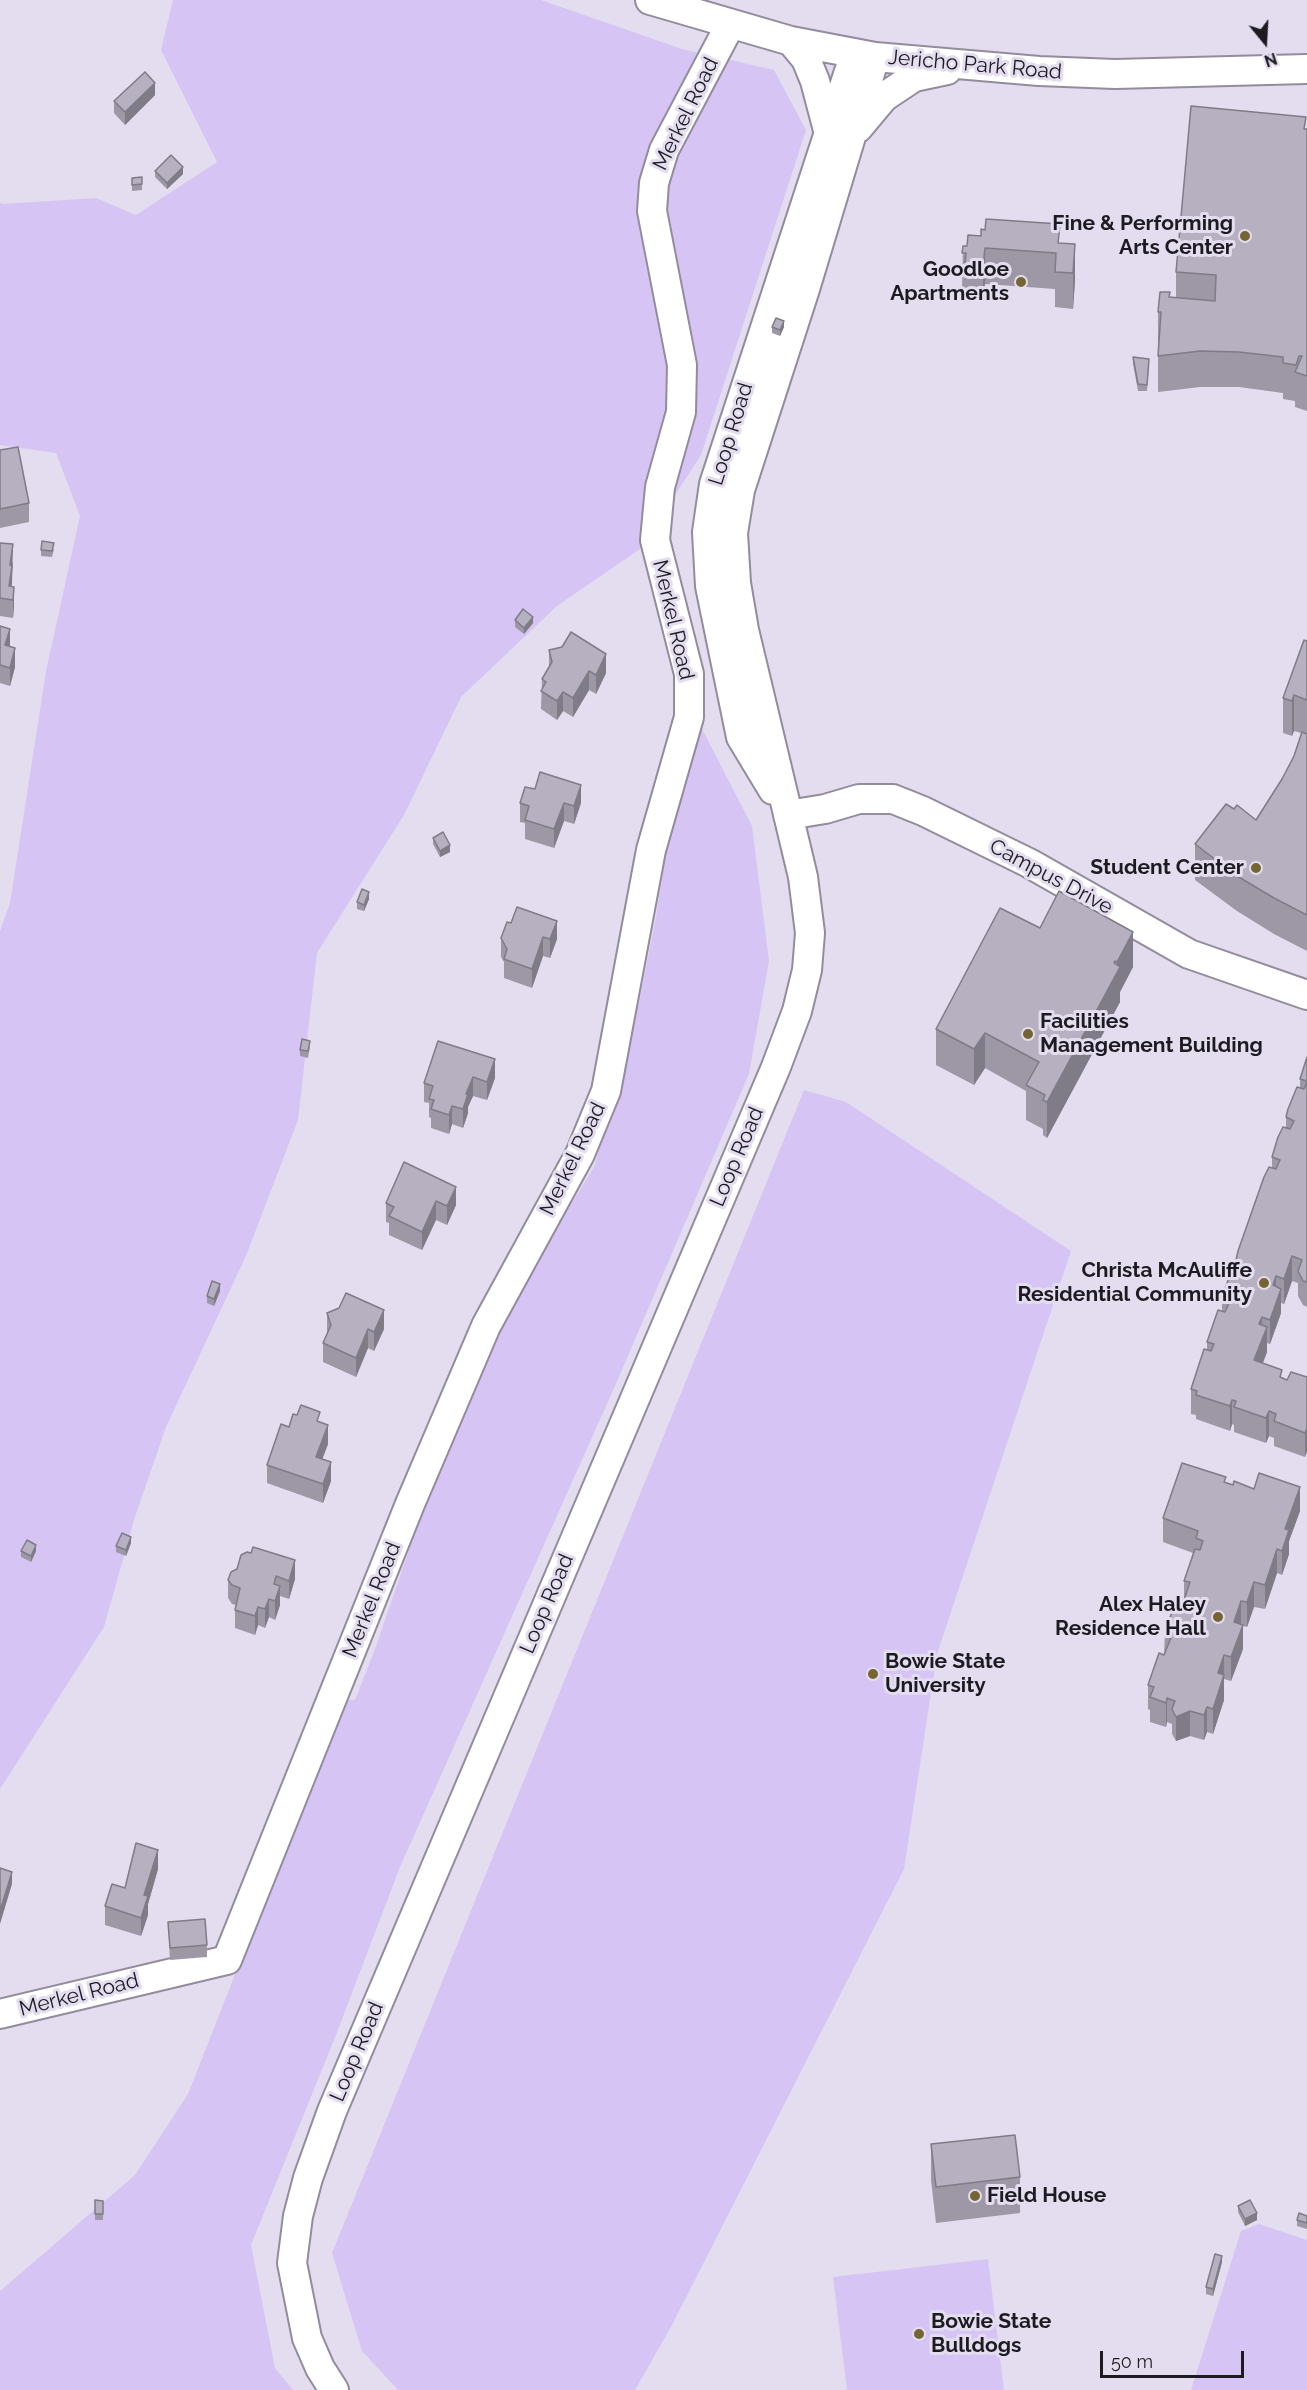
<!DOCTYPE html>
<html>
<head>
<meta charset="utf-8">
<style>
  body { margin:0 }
  #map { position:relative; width:1307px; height:2390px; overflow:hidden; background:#e3ddef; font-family:Raleway,sans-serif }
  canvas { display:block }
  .north { position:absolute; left:1235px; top:12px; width:60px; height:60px; -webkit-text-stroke:4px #e3ddef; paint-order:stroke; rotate:162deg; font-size:16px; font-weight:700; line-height:24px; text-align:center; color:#1d1b21 }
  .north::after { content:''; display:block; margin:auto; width:21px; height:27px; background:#1d1b21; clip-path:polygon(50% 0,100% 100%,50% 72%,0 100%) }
  .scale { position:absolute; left:1100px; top:2351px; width:144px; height:27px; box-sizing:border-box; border:3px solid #1d1b21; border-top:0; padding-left:8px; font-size:18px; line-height:21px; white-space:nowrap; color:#1d1b21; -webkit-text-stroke:4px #e3ddef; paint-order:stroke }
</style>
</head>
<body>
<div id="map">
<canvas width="1307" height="2390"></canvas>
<div class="north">N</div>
<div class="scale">50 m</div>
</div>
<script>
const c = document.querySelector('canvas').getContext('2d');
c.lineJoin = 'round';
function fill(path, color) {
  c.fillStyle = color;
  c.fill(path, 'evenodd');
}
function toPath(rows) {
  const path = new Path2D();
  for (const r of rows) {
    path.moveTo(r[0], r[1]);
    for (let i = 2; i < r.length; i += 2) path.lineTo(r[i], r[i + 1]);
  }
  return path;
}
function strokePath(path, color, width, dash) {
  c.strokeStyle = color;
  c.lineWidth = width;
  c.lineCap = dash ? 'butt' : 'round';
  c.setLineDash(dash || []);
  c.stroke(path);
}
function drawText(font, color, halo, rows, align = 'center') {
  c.font = font + ' Raleway,sans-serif';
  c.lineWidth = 6;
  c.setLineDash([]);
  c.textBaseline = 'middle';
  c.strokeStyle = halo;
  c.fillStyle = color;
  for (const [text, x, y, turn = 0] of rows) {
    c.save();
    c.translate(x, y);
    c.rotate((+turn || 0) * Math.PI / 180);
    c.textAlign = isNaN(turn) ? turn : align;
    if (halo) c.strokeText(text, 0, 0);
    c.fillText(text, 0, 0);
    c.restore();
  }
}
const green = toPath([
  [173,0,541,0,682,49,774,70,806,130,701,455,640,549,557,606,461,697,404,815,317,953,298,1120,246,1256,166,1427,134,1520,104,1627,0,1789,0,931,10,903,46,671,80,516,56,453,0,445,0,202,2,204,96,198,136,215,217,162,161,50],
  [700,725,752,826,769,961,749,1074,615,1386,400,1867,336,2035,251,2245,275,2368,293,2390,0,2390,0,2291,135,2175,188,2094,343,1700,355,1700,375,1649,450,1431,518,1290,594,1167,633,1033,656,917,674,801],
  [804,1090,846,1102,1071,1251,937,1654,904,1869,671,2327,635,2390,398,2390,362,2351,332,2253],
  [1259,2224,1307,2240,1307,2390,1191,2390,1241,2231],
  [988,2259,1004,2390,847,2390,833,2277]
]);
const minor = toPath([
  [650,0,791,41,875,57,1039,71,1115,74,1307,69],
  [791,41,806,59,815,81,829,134],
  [858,128,884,97,914,77,947,70],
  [773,790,741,737,710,586,707,532,714,484,855,53],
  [788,815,825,809,859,799,893,799,923,811,1029,863,1189,954,1307,995],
  [0,2014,227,1960,410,1504,486,1326,580,1154,606,1091,651,850,689,717,689,674,655,540,660,487,681,412,682,365,652,211,654,183,664,150,730,25],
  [334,2390,320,2368,307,2338,292,2263,298,2216,308,2178,332,2111,776,1067,797,1011,807,970,810,933,803,877,744,630,736,583,733,533,740,490,805,289,875,57]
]);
const wall = toPath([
  [155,95,125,125,114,113,114,101],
  [1306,129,1307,129,1307,411,1295,407,1295,401,1283,399,1283,393,1239,387,1200,387,1158,392,1158,312,1170,297,1176,297,1176,272],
  [155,171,183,174,167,189,155,177],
  [142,177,142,190,132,191,132,178],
  [1060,243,1075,244,1075,280,1073,309,1055,307,1055,289,985,284,983,301,965,300,965,289,962,288,963,246],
  [772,327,784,327,780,336,772,333],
  [1133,357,1149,365,1147,391,1138,391,1133,364],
  [0,450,29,503,29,522,0,528],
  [0,543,13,563,11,587,14,606,13,618,0,616],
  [54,549,52,557,41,556,41,550],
  [515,620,533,623,524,634,515,627],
  [0,626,10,647,15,667,10,686,0,683],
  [1307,641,1307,951,1274,934,1237,911,1195,880,1195,844,1234,809,1256,820,1282,779,1294,756,1301,733,1294,731,1292,736,1283,733,1283,698],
  [549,650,606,673,596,694,589,690,573,717,563,711,557,720,541,709,542,679,549,667],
  [535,789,581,803,574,824,564,821,554,848,525,839,525,823,520,822,520,803],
  [433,838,450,852,440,857,433,844],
  [369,899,364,911,357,909,357,902],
  [507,922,557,939,550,958,543,956,532,988,504,978,504,962,501,957,501,938],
  [1040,928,1133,967,1120,992,1120,1002,1047,1138,1043,1135,1043,1129,1026,1120,1026,1091,985,1068,974,1085,936,1065,936,1029],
  [438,1041,495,1078,487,1100,473,1096,468,1107,468,1113,463,1128,452,1124,449,1134,431,1128,431,1118,429,1117,429,1103,424,1102,424,1083],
  [310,1047,308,1058,300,1056,300,1050],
  [1307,1057,1307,1307,1303,1305,1298,1296,1298,1283,1292,1281,1284,1304,1281,1303,1281,1313,1270,1344,1267,1343,1267,1352,1263,1363,1282,1378,1287,1380,1307,1377,1305,1457,1274,1446,1274,1438,1269,1436,1266,1443,1234,1432,1234,1425,1232,1424,1230,1431,1196,1419,1196,1415,1191,1414,1191,1389,1207,1350,1207,1342,1222,1311,1222,1300,1236,1272,1236,1260,1272,1168,1272,1157,1286,1128,1286,1117,1300,1088,1300,1079],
  [404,1162,456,1205,447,1225,436,1220,422,1250,389,1235,389,1223,386,1222,386,1203],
  [220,1291,214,1306,207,1303,207,1296],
  [327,1313,384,1329,374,1351,368,1348,356,1377,323,1362,323,1343,327,1334],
  [320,1422,328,1444,322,1459,331,1481,323,1503,267,1483,267,1465,289,1427],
  [1226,1482,1300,1511,1289,1541,1289,1554,1282,1575,1277,1573,1265,1609,1254,1607,1247,1627,1243,1626,1243,1649,1231,1681,1224,1679,1224,1700,1213,1734,1207,1732,1204,1740,1190,1736,1176,1741,1172,1734,1172,1724,1167,1722,1166,1727,1150,1722,1150,1710,1148,1709,1148,1685,1164,1655,1165,1632,1183,1603,1184,1599,1184,1581,1193,1553,1163,1542,1163,1518],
  [131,1543,126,1556,116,1552,116,1546],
  [21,1551,36,1551,31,1562,21,1557],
  [251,1553,295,1579,289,1599,280,1596,280,1605,275,1620,269,1617,265,1628,258,1625,255,1635,235,1628,235,1610,236,1605,232,1604,228,1598,228,1580],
  [158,1869,148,1904,148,1915,141,1936,105,1925,105,1906,125,1888],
  [168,1922,207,1945,207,1957,170,1960],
  [931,2144,1020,2177,1020,2213,936,2223,931,2180],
  [95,2200,103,2201,103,2220,95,2220],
  [1238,2206,1257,2220,1245,2226,1238,2212],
  [1307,2216,1307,2229,1297,2226,1297,2220],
  [1222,2262,1213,2296,1206,2294,1206,2287]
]);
const shadedWall = toPath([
  [155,83,155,95,125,125,125,112],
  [183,167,183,174,167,189,167,183],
  [1075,244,1075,280,1073,309,1073,273],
  [985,248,985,284,983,301,983,266],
  [784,321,784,327,780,336,780,330],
  [13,544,12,584,9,599,10,565],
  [14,587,14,606,13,618,13,600],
  [533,617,533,623,524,634,524,628],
  [10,629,10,648,5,645],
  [15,648,15,667,10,686,10,668],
  [606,654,606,673,596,694,596,675],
  [589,671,589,690,573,717,573,698],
  [563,692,563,711,557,720,557,701],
  [1294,695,1294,731,1292,736,1292,701],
  [581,785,581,803,574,824,574,806],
  [564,803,564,821,554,848,554,829],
  [450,845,450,852,440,857,440,851],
  [369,892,369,899,364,911,364,905],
  [557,921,557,939,550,958,550,939],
  [1133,932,1133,967,1120,992,1120,1002,1047,1138,1047,1102,1115,961,1115,975,1117,971,1117,962],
  [543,937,543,956,532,988,532,969],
  [985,1033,985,1068,974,1085,974,1049],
  [495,1059,495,1078,487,1100,487,1082],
  [473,1077,473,1096,468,1107,468,1113,463,1128,463,1109,466,1094],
  [452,1106,452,1124,449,1134,449,1115],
  [456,1187,456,1205,447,1225,447,1206],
  [436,1201,436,1220,422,1250,422,1232],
  [1292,1256,1292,1281,1284,1304,1284,1279],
  [1276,1276,1276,1301,1273,1285],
  [220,1284,220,1291,214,1306,214,1299],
  [1281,1289,1281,1313,1270,1344,1270,1320],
  [384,1310,384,1329,374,1351,374,1332],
  [1262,1317,1262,1340,1267,1327,1267,1352,1254,1385,1254,1360,1259,1324],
  [368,1329,368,1348,356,1377,356,1358],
  [1232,1400,1232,1424,1230,1431,1230,1406],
  [1269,1411,1269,1436,1266,1443,1266,1418],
  [328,1425,328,1444,316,1476,316,1457],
  [1307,1428,1307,1452,1305,1457,1305,1433],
  [331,1462,331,1481,323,1503,323,1484],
  [1300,1487,1300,1511,1289,1541,1289,1554,1282,1575,1282,1551,1285,1529],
  [131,1537,131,1543,126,1556,126,1550],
  [36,1545,36,1551,31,1562,31,1556],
  [1277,1549,1277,1573,1265,1609,1265,1585],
  [295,1560,295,1579,289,1599,289,1581],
  [1254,1582,1254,1607,1247,1627,1247,1602],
  [280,1586,280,1605,275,1620,275,1601],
  [269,1599,269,1617,265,1628,265,1609],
  [1241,1601,1241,1625,1234,1622],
  [258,1607,258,1625,255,1635,255,1616],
  [1243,1625,1243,1649,1231,1681,1231,1657],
  [1224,1655,1224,1700,1213,1734,1213,1709,1218,1673],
  [1167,1698,1167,1722,1166,1727,1166,1703],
  [1207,1707,1207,1732,1204,1740,1204,1715],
  [1190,1711,1190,1736,1176,1741,1176,1717],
  [158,1850,158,1869,148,1904,148,1915,141,1936,141,1918,144,1895],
  [12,1872,12,1884,0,1924,0,1911],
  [1257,2213,1257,2220,1245,2226,1245,2219],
  [1222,2256,1222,2262,1213,2296,1213,2289]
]);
const building = toPath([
  [145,72,155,83,125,112,114,101,145,72],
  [1191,106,1306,117,1304,129,1307,129,1307,376,1295,372,1302,356,1299,356,1296,365,1283,363,1283,357,1239,352,1200,351,1158,356,1161,312,1158,312,1160,292,1170,292,1169,297,1215,301,1216,275,1176,272,1191,106],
  [171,155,183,167,167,183,155,171,171,155],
  [142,177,142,184,132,185,132,178,142,177],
  [986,219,1060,224,1058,243,1075,244,1073,273,1055,272,1056,253,985,248,983,266,965,264,966,253,962,253,963,246,967,246,968,235,981,236,981,229,985,230,986,219],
  [776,318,784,321,780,330,772,327,776,318],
  [1133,357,1149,359,1147,385,1138,384,1133,357],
  [18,447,29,503,0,509,0,450,18,447],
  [42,541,54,543,52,551,41,550,42,541],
  [0,543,13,544,10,565,12,566,9,586,14,587,13,600,0,598,0,543],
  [523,609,533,617,524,628,515,620,523,609],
  [0,626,10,629,5,645,15,648,10,668,0,665,0,626],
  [571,632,606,654,596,675,589,671,573,698,563,692,557,701,541,691,546,682,542,679,552,662,549,650,562,647,571,632],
  [1304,640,1307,641,1307,700,1294,695,1292,701,1283,698,1304,640],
  [1302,732,1307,734,1307,915,1274,898,1237,876,1195,844,1226,804,1234,809,1237,805,1256,820,1282,779,1294,756,1302,732],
  [540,772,581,785,574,806,564,803,554,829,525,820,529,806,520,803,525,787,535,789,540,772],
  [443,832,450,845,440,851,433,838,443,832],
  [362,889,369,892,364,905,357,902,362,889],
  [1059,891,1133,932,1117,962,1115,961,1114,963,1120,967,1047,1102,1043,1100,1045,1095,1026,1085,1039,1062,985,1033,974,1049,936,1029,1000,908,1040,928,1059,891],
  [517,907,557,921,550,939,543,937,532,969,504,959,507,949,501,938,507,922,511,923,517,907],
  [302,1039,310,1041,308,1051,300,1050,302,1039],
  [438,1041,495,1059,487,1082,473,1077,466,1094,468,1094,463,1109,452,1106,449,1115,431,1109,434,1100,429,1099,433,1086,424,1083,438,1041],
  [1307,1057,1307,1081,1300,1079,1307,1057],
  [1307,1082,1307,1282,1303,1281,1298,1271,1302,1260,1292,1256,1284,1279,1276,1276,1273,1285,1281,1289,1270,1320,1262,1317,1259,1324,1267,1327,1254,1360,1282,1370,1280,1377,1287,1380,1291,1372,1307,1377,1307,1428,1305,1433,1274,1421,1276,1414,1269,1411,1266,1418,1234,1407,1236,1401,1232,1400,1230,1406,1196,1395,1197,1391,1191,1389,1204,1349,1211,1351,1214,1344,1207,1342,1218,1310,1225,1312,1229,1303,1222,1300,1224,1291,1232,1270,1239,1273,1242,1263,1236,1260,1238,1251,1264,1177,1269,1167,1276,1169,1280,1160,1272,1157,1278,1137,1283,1127,1290,1129,1294,1121,1286,1117,1288,1109,1297,1087,1304,1089,1307,1082],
  [404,1162,456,1187,447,1206,436,1201,422,1232,389,1216,394,1207,386,1203,404,1162],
  [212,1281,220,1284,214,1299,207,1296,212,1281],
  [346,1293,384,1310,374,1332,368,1329,356,1358,323,1343,331,1325,327,1313,339,1308,346,1293],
  [301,1405,320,1412,317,1421,328,1425,316,1457,331,1462,323,1484,267,1465,281,1424,289,1427,293,1414,297,1415,301,1405],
  [1182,1463,1226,1477,1224,1482,1233,1485,1234,1481,1254,1489,1259,1473,1300,1487,1285,1529,1289,1530,1282,1551,1277,1549,1265,1585,1254,1582,1247,1602,1241,1601,1234,1622,1243,1625,1231,1657,1224,1655,1218,1673,1224,1675,1213,1709,1207,1707,1204,1715,1190,1711,1176,1717,1172,1709,1175,1701,1167,1698,1166,1703,1150,1697,1154,1687,1148,1685,1159,1653,1164,1655,1172,1635,1165,1632,1176,1600,1183,1603,1190,1582,1184,1581,1195,1549,1200,1550,1203,1541,1196,1538,1198,1531,1163,1518,1182,1463],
  [122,1533,131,1537,126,1550,116,1546,122,1533],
  [27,1540,36,1545,31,1556,21,1551,27,1540],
  [253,1547,295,1560,289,1581,276,1576,274,1584,280,1586,275,1601,269,1599,265,1609,258,1607,255,1616,235,1610,240,1588,232,1585,228,1580,231,1572,237,1569,241,1555,247,1552,251,1553,253,1547],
  [136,1843,158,1850,144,1895,148,1896,141,1918,105,1906,112,1884,125,1888,136,1843],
  [0,1868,12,1872,0,1911,0,1868],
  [205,1919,207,1945,170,1948,168,1922,205,1919],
  [1015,2135,1020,2177,936,2187,931,2144,1015,2135],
  [95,2200,103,2201,103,2214,95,2214,95,2200],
  [1250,2200,1257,2213,1245,2219,1238,2206,1250,2200],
  [1299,2213,1307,2216,1307,2223,1297,2220,1299,2213],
  [1215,2254,1222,2256,1213,2289,1206,2287,1215,2254]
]);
const markers = [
  [1245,236,6,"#756533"],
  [1021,282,6,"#756533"],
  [1256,868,6,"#756533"],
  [1028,1034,6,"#756533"],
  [1264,1283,6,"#756533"],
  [1218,1617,6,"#756533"],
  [873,1674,6,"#756533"],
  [975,2196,6,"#756533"],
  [919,2334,6,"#756533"]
];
const streetNames = [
  ["Jericho Park Road",975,65,5],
  ["Merkel Road",686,114,-64],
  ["Loop Road",731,434,-73],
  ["Merkel Road",673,620,77],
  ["Campus Drive",1051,877,28],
  ["Loop Road",737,1157,-67],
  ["Merkel Road",573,1159,-64],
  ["Merkel Road",372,1600,-68],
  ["Loop Road",547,1604,-67],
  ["Merkel Road",79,1995,-14],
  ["Loop Road",357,2052,-67]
];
const poiNames = [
  ["Fine & Performing",1233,224],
  ["Arts Center",1233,248],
  ["Goodloe",1009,270],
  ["Apartments",1009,294],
  ["Student Center",1244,868],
  ["Facilities",1040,1022,"left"],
  ["Management Building",1040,1046,"left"],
  ["Christa McAuliffe",1252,1271],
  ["Residential Community",1252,1295],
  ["Alex Haley",1206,1605],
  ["Residence Hall",1206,1629],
  ["Bowie State",885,1662,"left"],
  ["University",885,1686,"left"],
  ["Field House",987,2196,"left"],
  ["Bowie State",931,2322,"left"],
  ["Bulldogs",931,2346,"left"]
];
fill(green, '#d6c5f4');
strokePath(minor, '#928c9d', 32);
strokePath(minor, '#fff', 28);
fill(wall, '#9d97a6');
fill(shadedWall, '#7f7b87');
fill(building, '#b6b0c1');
strokePath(building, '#7f7b87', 1.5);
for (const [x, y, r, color] of markers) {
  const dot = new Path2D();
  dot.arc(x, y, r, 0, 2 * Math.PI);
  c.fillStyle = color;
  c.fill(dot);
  strokePath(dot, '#e3ddef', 2);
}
drawText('21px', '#1d1b21', '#e3ddef', streetNames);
drawText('bold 21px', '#1d1b21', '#e3ddef', poiNames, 'right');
</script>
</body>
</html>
